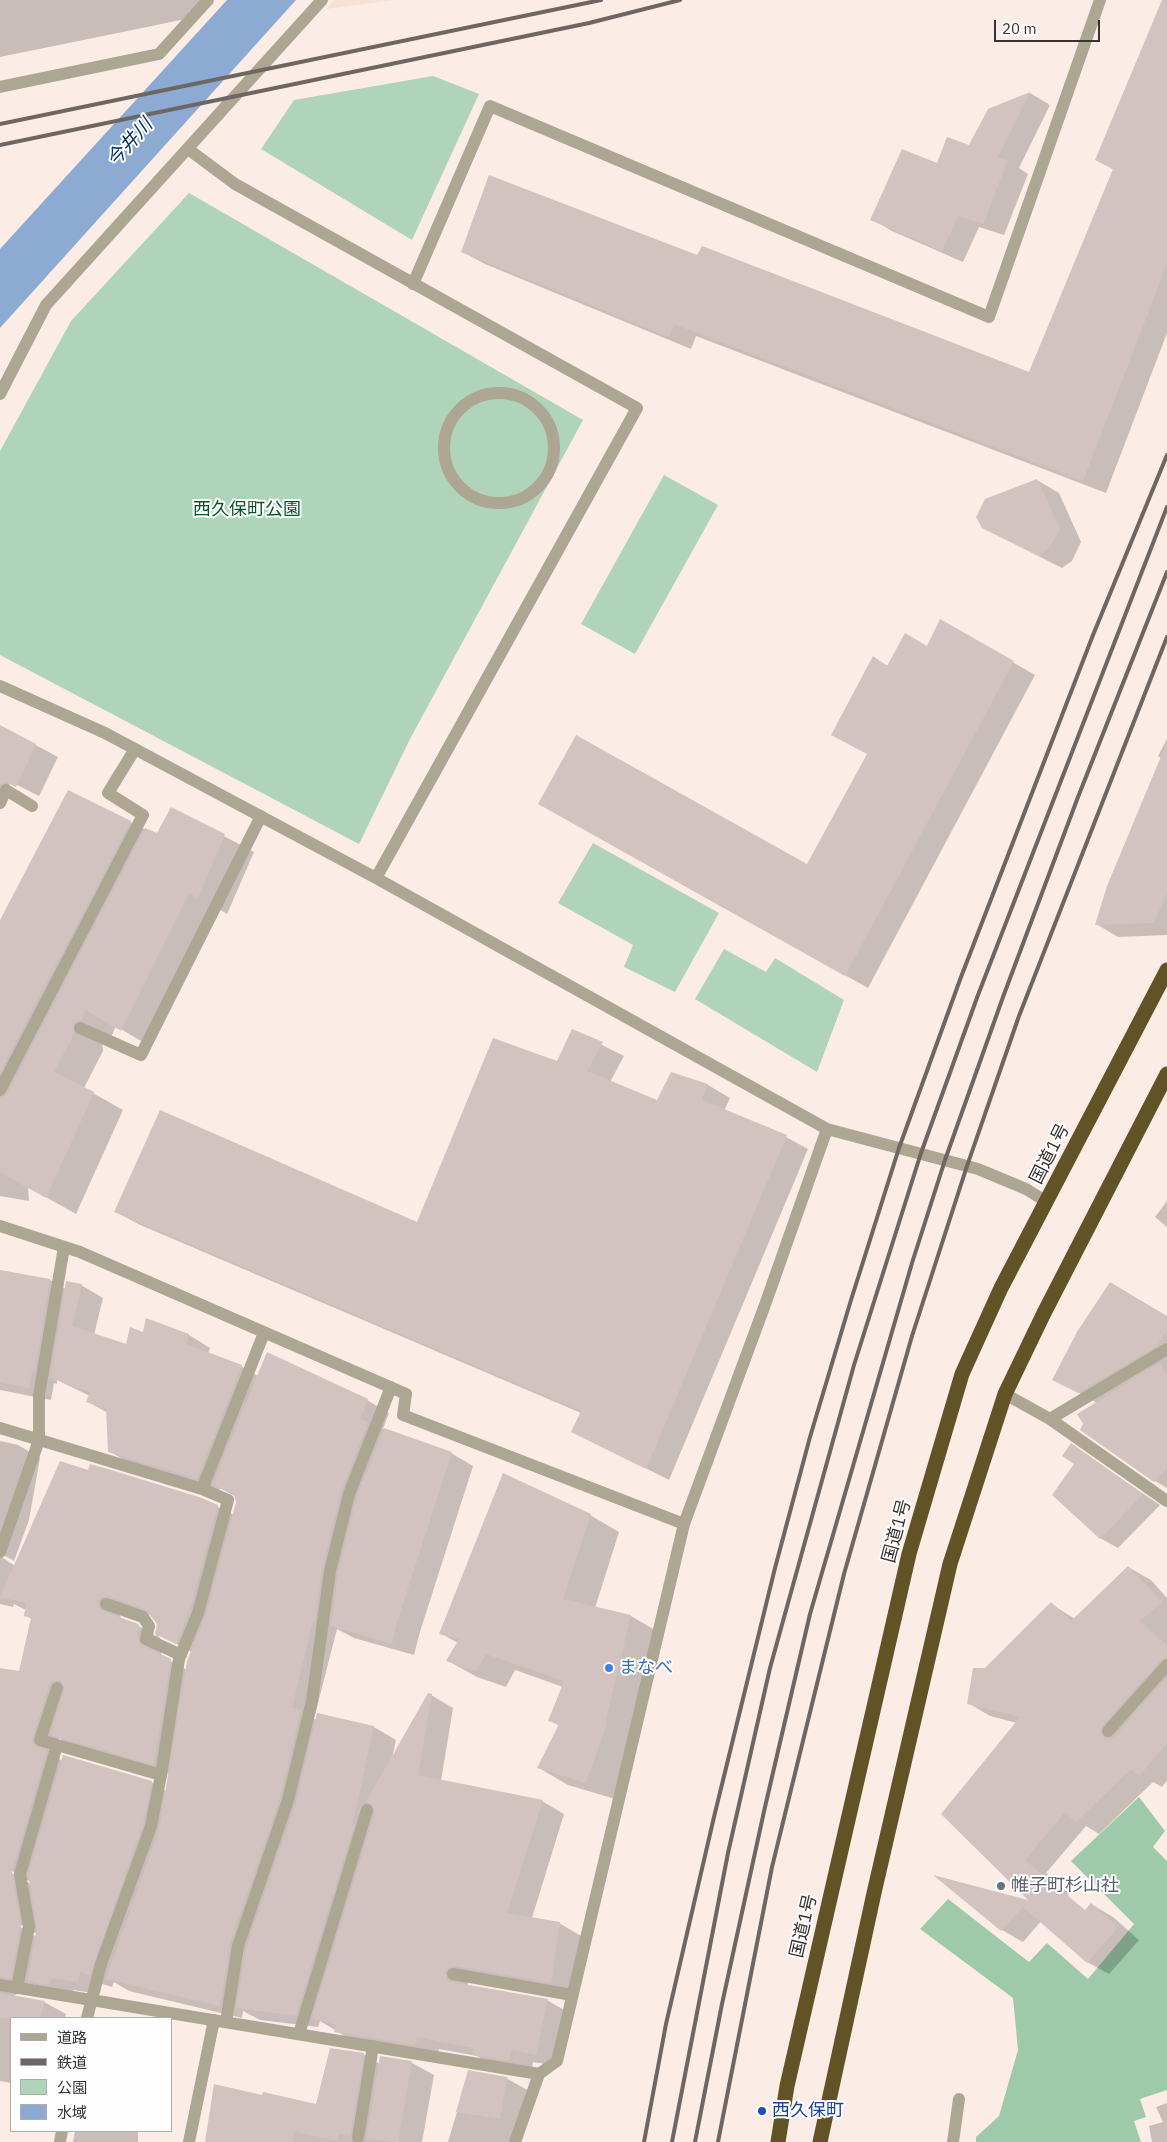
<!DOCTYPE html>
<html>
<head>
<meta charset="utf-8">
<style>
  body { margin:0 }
  #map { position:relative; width:1167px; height:2142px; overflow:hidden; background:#fbede6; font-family:"IBM Plex Sans","Noto Sans JP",sans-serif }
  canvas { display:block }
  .legend { position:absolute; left:10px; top:2017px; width:162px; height:115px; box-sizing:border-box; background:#fefefe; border:1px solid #afacac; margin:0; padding:6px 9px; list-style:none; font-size:15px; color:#383230 }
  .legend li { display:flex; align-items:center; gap:10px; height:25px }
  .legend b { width:25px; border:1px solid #afacac }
  .scale { position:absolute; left:994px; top:20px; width:106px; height:22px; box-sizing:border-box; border:2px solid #383230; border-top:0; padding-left:6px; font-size:15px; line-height:18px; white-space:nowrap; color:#383230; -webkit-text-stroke:4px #fefefe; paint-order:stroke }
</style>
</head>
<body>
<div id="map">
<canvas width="1167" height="2142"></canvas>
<ul class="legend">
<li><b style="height:6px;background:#ada692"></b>道路</li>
<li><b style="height:6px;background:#6e6662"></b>鉄道</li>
<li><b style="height:14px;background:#afd4b9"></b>公園</li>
<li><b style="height:14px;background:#8dabd2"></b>水域</li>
</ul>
<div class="scale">20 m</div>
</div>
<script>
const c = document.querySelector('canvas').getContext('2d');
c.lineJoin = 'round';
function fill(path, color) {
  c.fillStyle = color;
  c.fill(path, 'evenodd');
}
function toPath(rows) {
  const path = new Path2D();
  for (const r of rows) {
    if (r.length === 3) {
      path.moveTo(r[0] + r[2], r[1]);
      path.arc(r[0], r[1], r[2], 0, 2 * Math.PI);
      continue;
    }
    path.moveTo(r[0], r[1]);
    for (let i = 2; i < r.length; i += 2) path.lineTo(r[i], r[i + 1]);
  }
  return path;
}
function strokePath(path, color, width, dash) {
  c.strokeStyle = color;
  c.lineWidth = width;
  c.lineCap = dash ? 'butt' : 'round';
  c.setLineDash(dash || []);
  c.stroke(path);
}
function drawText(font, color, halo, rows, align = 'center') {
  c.font = font + ' "IBM Plex Sans","Noto Sans JP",sans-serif';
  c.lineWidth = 4;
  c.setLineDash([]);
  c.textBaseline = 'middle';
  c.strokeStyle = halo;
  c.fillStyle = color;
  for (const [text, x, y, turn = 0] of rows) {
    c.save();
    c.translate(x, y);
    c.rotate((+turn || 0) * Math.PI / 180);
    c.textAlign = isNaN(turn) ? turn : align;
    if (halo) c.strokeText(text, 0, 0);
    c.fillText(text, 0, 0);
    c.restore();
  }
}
const built = toPath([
  [334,0,395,0,326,9]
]);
const green = toPath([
  [433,76,479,94,412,240,261,149,294,100],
  [189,193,583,420,410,739,359,844,0,655,0,451,71,321],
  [664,475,718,505,635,654,581,624],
  [593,843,719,913,675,992,624,967,633,945,558,903],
  [724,949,766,972,775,958,844,1000,817,1072,695,999]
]);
const forest = toPath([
  [1139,1797,1165,1831,1153,1847,1167,1861,1167,2090,1140,2099,1146,2117,1134,2121,1141,2142,976,2142,976,2137,999,2116,1018,2050,1013,1998,920,1929,948,1899,1029,1962,1047,1943,1088,1979,1134,1924,1071,1861]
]);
const water = toPath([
  [227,0,296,0,0,328,0,249]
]);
const shadow = toPath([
  [0,0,208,0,209,7,189,11,191,18,0,57],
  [1163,0,1167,0,1167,333,1106,493,696,336,691,349,485,264,463,252,697,257,1029,373,1114,170,1096,160],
  [1030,93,1050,105,1019,168,1028,174,1004,235,979,227,963,262,892,231,872,219,938,164,969,147,989,110],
  [1037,480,1059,493,1081,542,1072,561,1062,568,983,528],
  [941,621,1035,675,868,988,562,816,808,866,868,754,874,658,888,666,927,647],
  [0,726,58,757,39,796,11,782,0,803],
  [1167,739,1167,935,1118,937,1096,924,1161,758,1158,756],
  [171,808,254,852,227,914,219,909,151,1047,116,1026,111,1037,102,1041,103,1051,84,1088,123,1110,76,1214,28,1187,29,1201,0,1196,0,923,130,822,157,835],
  [572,1030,624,1056,610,1082,658,1101,708,1085,730,1098,724,1111,786,1137,808,1149,669,1480,572,1431,581,1413,138,1224,116,1212,417,1224,558,1062],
  [1167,1201,1167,1227,1155,1217],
  [0,1271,50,1280,66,1289,81,1285,103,1298,94,1335,127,1346,144,1333,189,1335,210,1348,208,1354,242,1367,258,1376,367,1400,389,1413,383,1429,451,1453,473,1466,419,1635,414,1655,354,1638,337,1629,314,1719,317,1720,318,1715,374,1727,396,1740,392,1758,431,1695,453,1708,441,1781,542,1801,564,1814,532,1918,559,1923,581,1936,573,1995,469,1981,467,1986,547,2000,569,2013,558,2066,533,2062,531,2073,496,2067,477,2056,439,2049,437,2057,358,2044,320,2021,318,2027,260,2020,243,2011,242,2018,129,1991,114,1982,112,1987,102,1984,100,1994,73,1990,71,1997,50,1993,34,1984,32,1990,20,1989,14,1997,44,2002,66,2014,65,2018,11,2018,11,2083,0,2081,0,1669,20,1672,32,1619,25,1615,26,1610,14,1604,13,1607,0,1604,0,1556,15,1566,89,1471,199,1498,234,1515,237,1502,236,1497,220,1488,219,1491,131,1464,109,1451,108,1413,88,1402,90,1396,57,1380,57,1384,54,1383,51,1400,0,1390],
  [131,1608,152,1615,158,1624,156,1636,137,1625,121,1619,120,1615],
  [157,1634,192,1652,187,1670,161,1656,162,1641],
  [59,1738,74,1747,169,1774,166,1791,151,1782,62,1761,54,1755],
  [7,1868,31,1882,31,1884,6,1870],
  [16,1922,37,1934,37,1937,15,1924],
  [1111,1283,1167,1316,1167,1488,1155,1481,1097,1403,1054,1379],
  [0,1441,18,1445,40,1458,29,1520,14,1561,0,1553],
  [1071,1445,1160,1505,1118,1548,1100,1538],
  [590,1515,619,1532,595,1608,631,1616,660,1633,615,1799,568,1785,539,1768,560,1726,550,1721,563,1687,515,1670,506,1687,477,1677,448,1661,458,1643,440,1633],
  [1128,1567,1151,1580,1167,1598,1167,1781,1162,1787,1153,1782,1099,1834,1086,1826,1046,1873,1070,1893,1053,1914,1049,1912,1023,1942,1002,1930,938,1878,1033,1904,943,1813,1017,1723,990,1716,968,1703,986,1669,1051,1604,1075,1619],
  [1091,1904,1113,1917,1139,1940,1109,1974,1087,1962,1085,1911],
  [363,2054,380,2064,381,2057,412,2063,434,2075,422,2142,205,2142,263,2096,317,2105],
  [469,2072,506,2078,529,2091,513,2142,448,2142],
  [1167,2103,1167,2142,1152,2142,1149,2126,1163,2122,1156,2107],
  [75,2131,138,2131,138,2142,73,2142]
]);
const building = toPath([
  [1162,0,1167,0,1167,264,1083,481,674,324,669,337,461,252,489,175,697,255,702,246,1029,372,1113,169,1095,160],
  [1030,92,998,157,1008,160,983,224,958,216,942,251,870,220,902,149,937,163,947,137,969,145,988,109],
  [1037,479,1060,529,1049,548,1039,556,982,528,976,517,985,499],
  [940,619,1014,661,845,976,538,804,576,735,807,864,867,754,831,735,873,656,887,666,905,633,927,646],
  [0,725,36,744,16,787,6,782,0,785],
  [1167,742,1167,894,1153,923,1095,925,1107,886],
  [68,790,131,821,0,1072,0,920],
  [171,807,225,834,198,898,189,893,121,1031,86,1010,81,1020,73,1024,74,1034,54,1072,94,1092,46,1198,0,1172,0,1098,7,1094,145,828,157,833],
  [572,1029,603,1042,587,1071,657,1100,671,1072,708,1084,702,1100,787,1135,646,1469,571,1432,581,1411,114,1212,160,1110,417,1222,493,1038,557,1061],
  [0,1270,50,1279,35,1372,32,1371,29,1388,0,1382],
  [66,1281,82,1284,72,1326,126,1344,130,1327,143,1332,146,1318,189,1334,186,1344,242,1365,197,1479,108,1452,106,1408,86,1402,90,1392,50,1378],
  [1110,1282,1167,1317,1167,1330,1157,1346,1078,1393,1052,1380,1077,1332],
  [267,1352,368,1399,360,1419,368,1422,341,1492,322,1569,315,1622,313,1621,292,1708,301,1710,280,1798,230,1944,220,2006,106,1979,159,1829,187,1661,206,1615,236,1502,234,1494,212,1485],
  [1159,1363,1167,1376,1167,1468,1154,1482,1080,1430,1083,1424,1077,1414],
  [384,1428,452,1452,397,1622,392,1644,331,1626,338,1573,357,1496],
  [1071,1443,1143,1494,1100,1539,1052,1495,1074,1464,1062,1456],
  [60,1461,88,1470,90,1464,108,1469,199,1497,218,1505,190,1610,176,1644,155,1634,157,1624,146,1610,108,1596,101,1598,98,1602,100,1609,103,1611,138,1624,140,1628,138,1638,140,1644,171,1659,154,1765,50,1735,65,1687,59,1680,52,1682,49,1685,32,1741,34,1746,47,1750,12,1872,21,1926,11,1979,0,1977,0,1668,19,1671,31,1618,24,1616,26,1603,0,1597],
  [503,1473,591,1514,563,1599,631,1615,605,1723,607,1724,586,1783,537,1768,559,1724,548,1721,564,1681,486,1654,476,1671,446,1661,459,1639,439,1634],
  [1128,1566,1162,1602,1140,1621,1167,1646,1167,1657,1161,1660,1102,1726,1100,1733,1106,1739,1114,1737,1167,1677,1167,1743,1139,1776,1131,1769,1076,1822,1065,1812,1025,1860,1085,1910,1091,1903,1118,1927,1087,1963,1023,1907,1001,1931,933,1875,1028,1900,941,1814,1020,1717,967,1704,973,1668,985,1668,1051,1602,1071,1621],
  [428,1693,432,1694,418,1775,543,1800,507,1913,560,1922,551,1983,454,1966,447,1968,445,1973,447,1980,452,1982,548,1999,536,2055,511,2050,509,2061,472,2055,474,2048,417,2037,415,2045,334,2032,336,2025,312,2018,375,1812,373,1805,366,1802],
  [317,1713,374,1726,352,1827,355,1822,296,2016,236,2008,246,1948,296,1803],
  [63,1755,152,1781,143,1824,90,1975,80,1972,78,1982,51,1978,49,1985,27,1981,37,1927,28,1874],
  [0,1993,45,2001,40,2018,0,2018],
  [330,2048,364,2053,350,2136,339,2134,338,2141,295,2132,293,2142,205,2142,214,2084,262,2095,263,2092,316,2104],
  [380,2056,412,2061,398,2142,366,2139],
  [468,2070,507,2077,500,2119,456,2112]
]);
const lane = toPath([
  [413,284,490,106,989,317,1100,0],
  [0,803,6,790,32,806],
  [80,1028,141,1055,261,816],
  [0,1090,143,815,108,793,135,749],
  [0,1428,202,1489,228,1500,198,1613,179,1659],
  [202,1489,264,1333],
  [0,1552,39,1440,39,1395,64,1247],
  [106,1604,143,1617,149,1626,146,1639,181,1655],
  [57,1688,40,1740,161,1775],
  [453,1974,572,1995],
  [17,1988,29,1926,20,1874,57,1745],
  [299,2034,367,1810],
  [358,2138,373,2046],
  [953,2142,959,2099]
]);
const street = toPath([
  [0,87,159,54,208,0],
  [188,149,235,184,637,408,376,878],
  [499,448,55],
  [0,394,46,305,322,0],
  [0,686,105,733,376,878,827,1129,978,1169,1026,1189,1047,1202],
  [0,1226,80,1252,406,1394,403,1415,684,1524],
  [1005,1394,1050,1419,1167,1501],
  [1050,1419,1167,1349],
  [1108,1731,1167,1665],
  [0,1985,539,2074],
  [87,2018,101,1964,151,1826,161,1775,179,1659],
  [226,2022,238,1946,288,1800,312,1701,330,1571,349,1494,391,1387],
  [60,2142,62,2131],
  [189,2142,214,2020],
  [515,2142,539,2074,557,2061,684,1524,766,1302,827,1129]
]);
const highway = toPath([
  [778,2142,787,2086,909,1554,962,1374,1001,1288,1167,970],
  [820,2142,874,1893,950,1564,1005,1394,1044,1313,1167,1074]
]);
const rail = toPath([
  [0,124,601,0],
  [0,145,589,23,680,0],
  [644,2142,666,2024,714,1817,775,1568,810,1437,851,1300,899,1148,961,977,1093,635,1167,455],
  [672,2142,728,1853,770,1668,854,1365,921,1153,978,995,1167,507],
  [695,2142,722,2004,765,1807,810,1614,912,1263,945,1160,1003,997,1078,797,1167,572],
  [718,2142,772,1867,844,1574,912,1336,967,1166,1019,1016,1167,637]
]);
const markers = [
  [609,1668,5,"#3f7fe0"],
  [1001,1886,5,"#6b7280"],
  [762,2111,5,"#1a4fb4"]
];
const parkNames = [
  ["西久保町公園",247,510]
];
const streetNames = [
  ["国道1号",1050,1154,-63],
  ["国道1号",897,1531,-75],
  ["国道1号",804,1926,-77]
];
const shopNames = [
  ["まなべ",619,1668]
];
const worshipNames = [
  ["帷子町杉山社",1011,1886]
];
const transitNames = [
  ["西久保町",772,2111]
];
const waterNames = [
  ["今井川",130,143,-48]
];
fill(built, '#f5e1d5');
fill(green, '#afd4b9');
fill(forest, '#9ecaaa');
fill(water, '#8dabd2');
fill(shadow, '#0003');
fill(building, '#d2c2c0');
strokePath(lane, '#ada692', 12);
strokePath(street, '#ada692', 12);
strokePath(highway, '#615326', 15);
strokePath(rail, '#6e6662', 4);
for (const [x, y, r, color] of markers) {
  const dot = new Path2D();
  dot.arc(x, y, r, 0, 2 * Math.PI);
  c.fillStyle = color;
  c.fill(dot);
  strokePath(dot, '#fefefe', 2);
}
drawText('18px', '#0a542b', '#fefefe', parkNames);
drawText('18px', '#383230', '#fefefe', streetNames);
drawText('18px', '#366cbe', '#fefefe', shopNames, 'left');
drawText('18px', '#5b616d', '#fefefe', worshipNames, 'left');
drawText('18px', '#164399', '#fefefe', transitNames, 'left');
drawText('italic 19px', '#063060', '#fefefe', waterNames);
</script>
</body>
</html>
